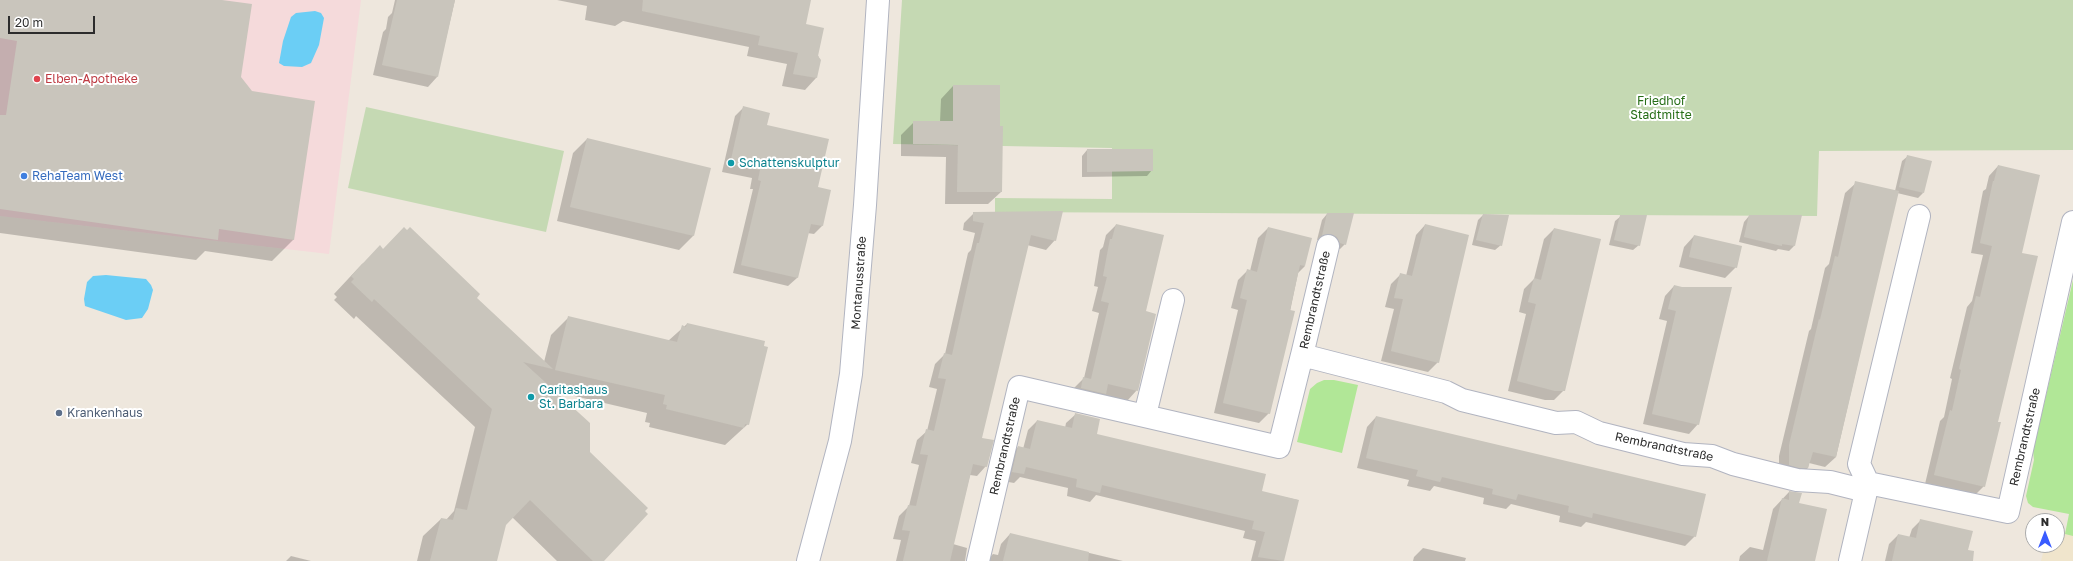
<!DOCTYPE html>
<html>
<head>
<meta charset="utf-8">
<style>
  body { margin:0 }
  #map { position:relative; width:2073px; height:561px; overflow:hidden; background:#eee7dd; font-family:"Golos Text",sans-serif }
  canvas { display:block }
  .north { position:absolute; left:2025px; top:513px; width:40px; height:40px; box-sizing:border-box; background:#fff; border:1px solid #ababab; border-radius:50%; rotate:0deg; font-size:11px; font-weight:700; line-height:16px; text-align:center; color:#2c2c2c }
  .north::after { content:''; display:block; margin:auto; width:14px; height:18px; background:#395bff; clip-path:polygon(50% 0,100% 100%,50% 72%,0 100%) }
  .scale { position:absolute; left:8px; top:16px; width:87px; height:18px; box-sizing:border-box; border:2px solid #2c2c2c; border-top:0; padding-left:5px; font-size:12px; line-height:14px; white-space:nowrap; color:#2c2c2c; -webkit-text-stroke:3px #fff; paint-order:stroke }
</style>
</head>
<body>
<div id="map">
<canvas width="2073" height="561"></canvas>
<div class="north">N</div>
<div class="scale">20 m</div>
</div>
<script>
const c = document.querySelector('canvas').getContext('2d');
c.lineJoin = 'round';
function fill(path, color) {
  c.fillStyle = color;
  c.fill(path, 'evenodd');
}
function toPath(rows) {
  const path = new Path2D();
  for (const r of rows) {
    path.moveTo(r[0], r[1]);
    for (let i = 2; i < r.length; i += 2) path.lineTo(r[i], r[i + 1]);
  }
  return path;
}
function strokePath(path, color, width, dash) {
  c.strokeStyle = color;
  c.lineWidth = width;
  c.lineCap = dash ? 'butt' : 'round';
  c.setLineDash(dash || []);
  c.stroke(path);
}
function drawText(font, color, halo, rows, align = 'center') {
  c.font = font + ' "Golos Text",sans-serif';
  c.lineWidth = 4;
  c.setLineDash([]);
  c.textBaseline = 'middle';
  c.strokeStyle = halo;
  c.fillStyle = color;
  for (const [text, x, y, turn = 0] of rows) {
    c.save();
    c.translate(x, y);
    c.rotate((+turn || 0) * Math.PI / 180);
    c.textAlign = isNaN(turn) ? turn : align;
    if (halo) c.strokeText(text, 0, 0);
    c.fillText(text, 0, 0);
    c.restore();
  }
}
const education = toPath([
  [2057,529,2073,533,2073,561,2041,561,2045,545,2057,545]
]);
const medical = toPath([
  [0,0,361,0,329,254,0,216]
]);
const green = toPath([
  [2073,280,2073,536,2065,534,2069,514,2033,507,2028,503,2026,496,2034,460,2033,451],
  [1324,380,1334,380,1358,385,1342,453,1297,442,1310,389,1317,383]
]);
const cemetery = toPath([
  [902,0,2073,0,2073,150,1819,151,1817,216,995,212,995,198,1112,199,1112,148,893,144],
  [366,107,564,151,546,232,348,188]
]);
const water = toPath([
  [315,11,321,13,324,18,319,45,311,63,302,67,284,66,279,63,283,41,291,17,296,13],
  [106,275,146,279,151,285,153,290,148,309,142,318,126,320,85,306,84,299,87,282,93,276]
]);
const shadow = toPath([
  [0,0,215,0,294,239,272,261,205,251,196,260,0,233],
  [395,0,455,0,437,77,428,87,373,75,383,32,386,29,388,17,392,13],
  [557,0,810,0,805,25,820,60,816,78,805,90,782,86,787,64,747,56,749,47,623,21,615,26,585,20,587,6],
  [953,86,1001,192,988,204,945,204,946,157,901,156,901,135,914,122,940,122,941,99],
  [744,107,765,126,817,188,822,226,814,234,807,233,797,278,788,286,733,273,753,189,750,189,752,178,722,172,735,116],
  [587,139,709,169,693,236,679,250,557,221,573,153],
  [1087,150,1152,170,1147,176,1082,177,1082,156],
  [1908,156,1923,193,1918,198,1897,193,1836,457,1825,467,1809,463,1808,468,1797,478,1779,475,1779,456,1809,331,1811,329,1825,268,1829,264,1845,193,1856,183,1895,191,1902,161],
  [1998,166,1997,422,1984,486,1974,496,1925,484,1940,421,1944,417,1952,379,1950,378,1967,307,1972,301,1983,255,1971,253,1983,191,1986,189,1989,176],
  [974,213,1055,240,1046,250,1027,245,981,438,986,466,977,476,970,475,953,544,967,548,965,561,896,561,901,540,893,539,899,516,909,506,919,465,911,463,917,440,927,431,937,389,929,387,935,364,945,354,968,253,971,250,975,233,963,230,964,223],
  [1327,214,1345,244,1340,249,1335,248,1326,239,1317,240,1322,220],
  [1483,215,1501,245,1495,250,1472,245,1478,220],
  [1621,216,1639,245,1633,250,1609,245,1615,221],
  [1749,216,1801,216,1794,246,1789,251,1778,249,1776,251,1739,242,1744,222],
  [1116,225,1144,312,1137,390,1127,401,1104,395,1095,404,1073,389,1084,378,1099,313,1092,311,1098,287,1094,286,1100,250,1103,247,1106,235],
  [1425,225,1438,362,1428,372,1381,361,1394,309,1385,307,1391,284,1400,275,1406,276,1416,235],
  [1268,228,1305,266,1298,273,1269,413,1259,423,1214,413,1238,310,1231,308,1238,280,1248,270,1250,271,1258,238],
  [1554,229,1564,390,1554,400,1545,400,1508,391,1526,314,1519,312,1524,289,1534,279,1544,239],
  [1694,236,1736,267,1725,278,1679,267,1684,247],
  [383,250,476,298,544,362,551,335,569,317,668,341,687,324,748,424,725,445,649,427,650,423,645,422,647,413,553,391,589,452,602,561,557,561,512,517,505,524,496,561,417,561,423,536,441,519,446,520,454,511,475,427,356,316,354,319,334,300,337,297,334,294,362,264],
  [1674,286,1698,424,1689,434,1643,424,1667,321,1659,319,1665,296],
  [1076,414,1095,434,1261,492,1298,500,1283,561,1251,561,1256,541,1243,538,1245,531,1096,495,1090,502,1067,496,1068,488,1020,477,1014,483,1003,481,1009,457,1018,447,1023,449,1028,430,1037,421,1065,428,1066,423],
  [1376,417,1695,536,1685,546,1586,522,1581,527,1559,522,1560,516,1511,504,1506,509,1483,504,1484,498,1434,486,1430,491,1407,486,1409,480,1357,468,1367,427],
  [1789,492,1798,503,1814,561,1739,561,1740,556,1750,547,1763,550,1773,509],
  [1921,520,1964,561,1885,561,1889,544,1898,535,1909,538,1912,529],
  [1010,534,1123,561,986,561,993,554,998,555,1001,544],
  [1423,548,1466,558,1465,561,1413,561,1414,557],
  [291,556,311,561,286,561]
]);
const building = toPath([
  [0,0,222,0,252,4,241,77,252,91,315,101,294,240,219,229,218,240,0,209,0,115,6,115,17,41,0,38],
  [397,0,455,0,438,77,382,65],
  [643,0,811,0,806,24,824,28,818,56,821,60,817,78,793,74,798,53,758,45,760,36,642,11],
  [953,85,1000,85,1000,126,1003,126,1002,192,957,192,958,145,913,144,913,121,953,121],
  [743,106,770,113,767,125,829,139,818,187,831,190,823,226,811,224,798,278,741,265,761,181,758,180,760,170,730,164],
  [587,138,711,168,694,236,570,207],
  [1087,149,1153,149,1153,171,1087,172],
  [1907,155,1932,161,1924,193,1899,187],
  [1998,165,2040,175,2022,253,2038,256,1998,422,2001,422,1985,487,1934,475,1950,410,1952,411,1961,370,1959,369,1976,296,1980,297,1992,246,1980,243,1993,181,1994,181],
  [1855,181,1899,191,1836,457,1813,452,1808,468,1799,468,1789,465,1789,445,1819,319,1820,320,1835,256,1838,257],
  [1063,211,1056,241,1031,235,982,438,994,440,987,467,973,464,950,561,903,561,910,531,902,530,908,505,916,506,928,455,920,454,926,429,934,431,946,379,938,378,944,353,952,355,977,243,979,243,984,223,973,221,973,212],
  [1327,213,1354,213,1346,245,1340,243,1337,237,1331,234,1322,236],
  [1483,214,1509,215,1502,246,1476,240],
  [1620,215,1647,215,1640,246,1614,240],
  [1749,215,1802,215,1795,246,1782,244,1782,246,1744,237],
  [1116,224,1164,235,1146,311,1156,314,1138,391,1108,384,1106,394,1081,388,1083,377,1091,379,1109,303,1101,301,1107,277,1103,276,1110,239,1112,239],
  [1425,224,1469,235,1439,363,1391,351,1403,299,1394,298,1400,273,1412,276],
  [404,227,407,230,410,227,480,294,477,298,553,369,523,362,590,423,590,452,648,508,645,511,648,514,604,561,593,561,530,500,506,525,497,561,430,561,441,518,453,520,456,508,467,510,492,409,387,311,374,299,372,302,351,282,354,279,351,276,380,245,383,249],
  [1268,227,1312,238,1305,266,1300,265,1290,310,1295,311,1270,414,1223,403,1247,300,1240,298,1247,269,1257,272],
  [1554,228,1601,239,1565,391,1555,391,1517,381,1536,304,1528,302,1534,278,1541,280],
  [1694,235,1742,246,1737,268,1689,257],
  [1674,285,1682,287,1732,287,1699,425,1652,414,1676,311,1668,309],
  [568,316,677,342,682,325,686,327,687,323,765,341,764,346,768,347,749,425,745,424,744,428,666,409,667,405,663,404,665,395,555,370],
  [1075,413,1100,419,1097,434,1266,474,1262,491,1299,500,1284,561,1258,557,1265,532,1252,529,1254,521,1102,485,1100,493,1076,487,1077,479,1026,467,1024,474,1012,472,1018,446,1030,449,1037,420,1072,428],
  [1376,416,1706,494,1696,537,1593,513,1592,518,1568,512,1569,506,1518,494,1516,500,1492,494,1493,489,1442,477,1440,482,1416,476,1418,470,1366,458],
  [1789,491,1802,493,1799,503,1827,509,1815,561,1767,561,1782,498,1789,500],
  [1920,519,1973,531,1968,550,1974,551,1973,561,1892,561,1898,534,1916,538],
  [1010,533,1089,552,1088,561,1003,561]
]);
const minor = toPath([
  [1302,355,1328,246],
  [1145,415,1173,300],
  [1868,483,2008,512,2073,222],
  [808,561,840,441,851,374,865,205,878,0],
  [978,561,1019,387,1279,447,1302,355,1446,392,1462,400,1556,423,1576,422,1599,433,1683,454,1712,456,1733,464,1797,480,1830,482,1866,491],
  [1850,561,1868,483,1859,464,1919,216]
]);
const markers = [
  [37,79,4,"#e0444e"],
  [731,163,4,"#0f9aa8"],
  [24,176,4,"#3f7fe0"],
  [531,397,4,"#0f9aa8"],
  [59,413,4,"#5c6f8a"]
];
const healthNames = [
  ["Elben-Apotheke",45,79]
];
const parkNames = [
  ["Friedhof",1661,101],
  ["Stadtmitte",1661,115]
];
const cultureNames = [
  ["Schattenskulptur",739,163],
  ["Caritashaus",539,390],
  ["St. Barbara",539,404]
];
const shopNames = [
  ["RehaTeam West",32,176]
];
const streetNames = [
  ["Montanusstraße",859,283,-86],
  ["Rembrandtstraße",1315,300,-77],
  ["Rembrandtstraße",2025,437,-77],
  ["Rembrandtstraße",1005,446,-77],
  ["Rembrandtstraße",1664,447,12]
];
const serviceNames = [
  ["Krankenhaus",67,413]
];
fill(education, '#f0e5cc');
fill(medical, '#f5dadb');
fill(green, '#b1e797');
fill(cemetery, '#c5d9b3');
fill(water, '#6bcef5');
fill(shadow, '#0003');
fill(building, '#c9c5bc');
strokePath(minor, '#b1b4c0', 24);
strokePath(minor, '#fff', 22);
for (const [x, y, r, color] of markers) {
  const dot = new Path2D();
  dot.arc(x, y, r, 0, 2 * Math.PI);
  c.fillStyle = color;
  c.fill(dot);
  strokePath(dot, '#fff', 1.5);
}
drawText('12px', '#be3a42', '#fff', healthNames, 'left');
drawText('12px', '#276e17', '#fff', parkNames);
drawText('12px', '#0d838f', '#fff', cultureNames, 'left');
drawText('12px', '#366cbe', '#fff', shopNames, 'left');
drawText('12px', '#2c2c2c', '#fff', streetNames);
drawText('12px', '#4e5e75', '#fff', serviceNames, 'left');
</script>
</body>
</html>
